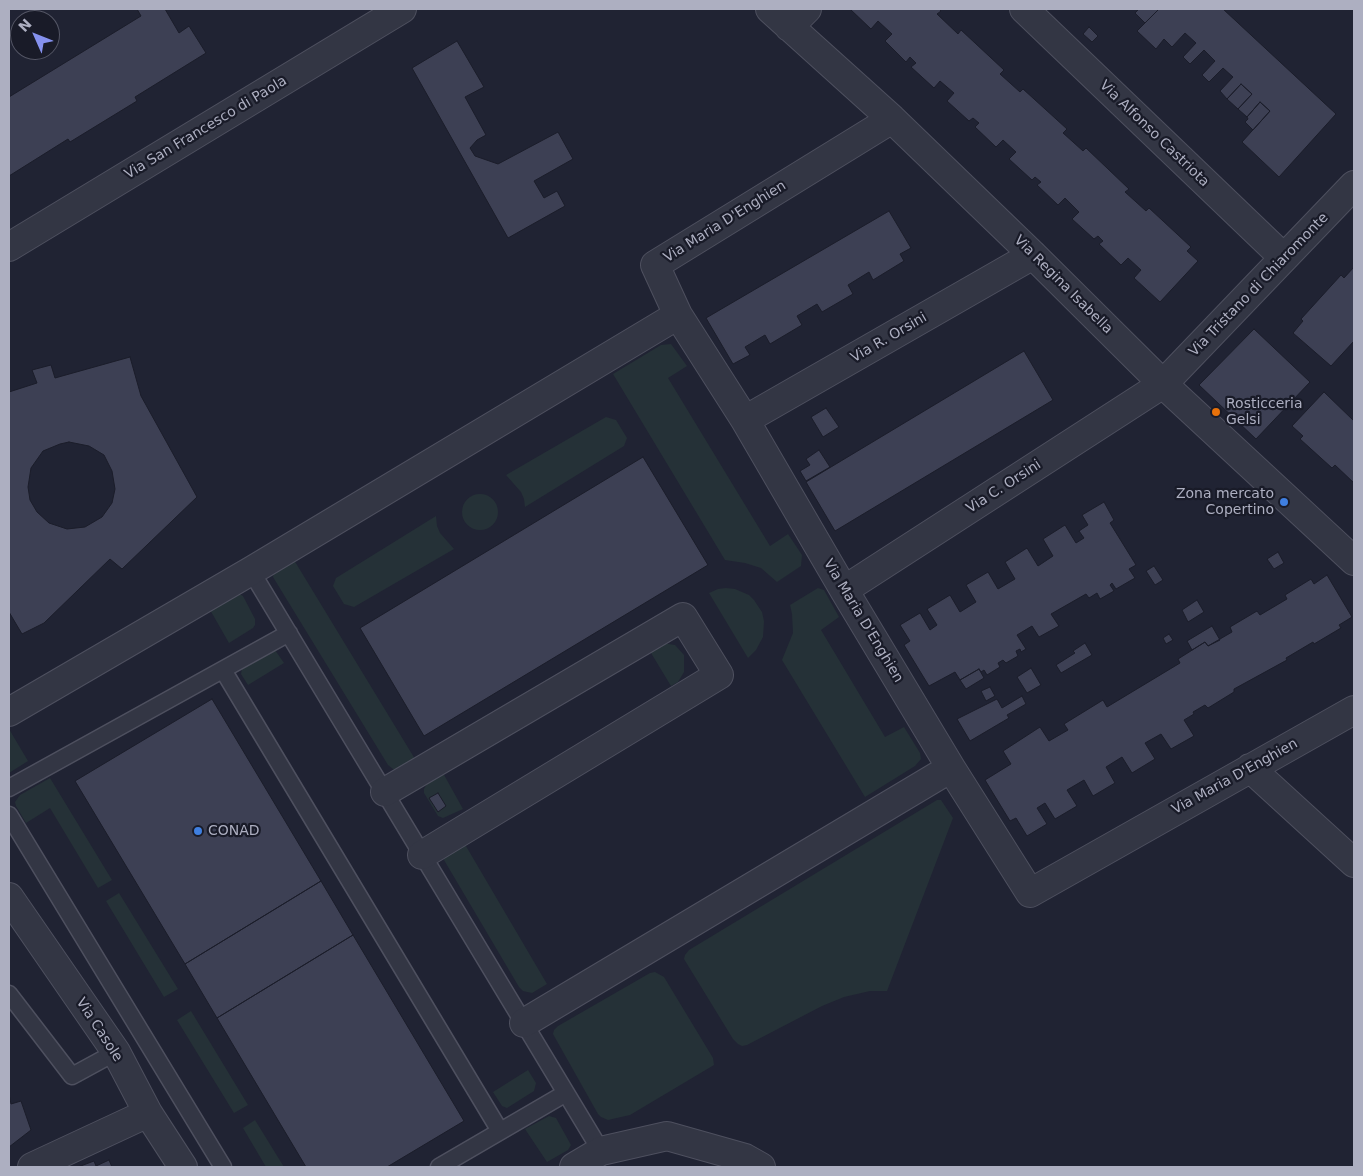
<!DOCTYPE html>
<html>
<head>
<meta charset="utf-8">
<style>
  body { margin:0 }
  #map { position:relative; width:1363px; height:1176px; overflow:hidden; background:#202333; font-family:"DejaVu Sans",sans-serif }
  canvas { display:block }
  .frame { position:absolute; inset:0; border:10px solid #adafc1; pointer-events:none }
  .north { position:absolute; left:10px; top:10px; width:50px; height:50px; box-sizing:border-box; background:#191b28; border:1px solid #545665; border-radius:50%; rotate:314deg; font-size:14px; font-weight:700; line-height:20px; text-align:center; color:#adafc1 }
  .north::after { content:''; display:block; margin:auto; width:18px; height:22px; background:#8591ee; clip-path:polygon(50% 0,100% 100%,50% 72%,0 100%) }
</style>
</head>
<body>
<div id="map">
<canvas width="1363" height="1176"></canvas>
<div class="frame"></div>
<div class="north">N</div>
</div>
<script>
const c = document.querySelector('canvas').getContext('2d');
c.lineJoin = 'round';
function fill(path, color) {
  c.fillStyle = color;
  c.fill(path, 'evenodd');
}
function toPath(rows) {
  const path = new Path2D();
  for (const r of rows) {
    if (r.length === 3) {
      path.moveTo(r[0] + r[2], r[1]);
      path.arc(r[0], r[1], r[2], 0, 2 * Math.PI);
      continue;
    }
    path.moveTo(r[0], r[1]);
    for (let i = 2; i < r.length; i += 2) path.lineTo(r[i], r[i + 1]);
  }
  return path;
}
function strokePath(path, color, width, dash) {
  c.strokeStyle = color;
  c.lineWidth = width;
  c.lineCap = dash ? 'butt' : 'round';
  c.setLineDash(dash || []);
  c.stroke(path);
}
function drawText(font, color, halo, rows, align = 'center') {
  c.font = font + ' "DejaVu Sans",sans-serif';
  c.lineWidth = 4.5;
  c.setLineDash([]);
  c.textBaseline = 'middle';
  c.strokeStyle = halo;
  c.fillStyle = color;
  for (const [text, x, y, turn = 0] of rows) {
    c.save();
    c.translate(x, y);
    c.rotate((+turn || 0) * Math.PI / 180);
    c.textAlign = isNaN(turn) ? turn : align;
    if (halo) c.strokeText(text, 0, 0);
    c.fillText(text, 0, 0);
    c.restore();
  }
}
const green = toPath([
  [671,344,687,366,668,378,770,546,788,534,802,555,801,566,777,582,761,568,745,563,725,560,613,374,661,345],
  [606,417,616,420,627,438,624,446,525,507,524,499,521,492,506,475],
  [480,512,18],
  [436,516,437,526,440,533,454,549,354,607,344,604,333,586,336,578],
  [294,560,415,759,398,769,393,769,388,765,273,577,275,569],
  [726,588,735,589,749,595,754,600,762,612,764,621,763,637,756,650,748,658,709,593,718,589],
  [818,588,824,590,839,617,821,630,885,737,904,727,920,753,921,759,915,766,865,797,782,660,793,633,792,614,790,605],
  [238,593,243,596,255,619,255,625,253,628,229,643,209,608],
  [662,643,675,645,684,655,684,672,678,682,671,686,648,648],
  [275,650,284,663,248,685,241,674,242,668],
  [9,729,28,761,9,773],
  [443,773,463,809,443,818,438,816,424,793,424,789,428,782],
  [50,778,112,880,98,888,50,808,26,823,16,806,15,802,20,795],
  [937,800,941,800,953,818,887,991,870,991,844,997,822,1006,747,1045,742,1046,738,1044,733,1039,684,959,685,955,689,950],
  [463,841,547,984,532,993,523,991,519,987,444,860,444,855],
  [119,893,178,989,164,997,106,901],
  [655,972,664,977,713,1058,714,1065,630,1115,608,1120,601,1117,598,1114,553,1034,554,1030,558,1026,650,973],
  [191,1011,248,1105,234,1113,177,1020],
  [528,1070,536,1083,534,1091,507,1108,502,1106,493,1092],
  [549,1116,556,1118,571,1145,568,1150,547,1162,525,1129],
  [255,1120,284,1167,266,1167,243,1128]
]);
const building = toPath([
  [137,9,165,9,179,33,189,26,206,53,135,97,137,101,70,142,68,139,9,176,9,97,141,16,137,9],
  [850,9,939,9,941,11,937,14,958,34,961,30,1004,70,1000,74,1020,92,1023,89,1067,129,1063,133,1083,151,1086,148,1129,189,1125,192,1146,211,1149,208,1191,247,1187,251,1198,261,1160,302,1134,278,1141,270,1128,258,1121,265,1099,244,1103,241,1098,236,1094,239,1072,219,1079,212,1065,198,1058,205,1037,185,1041,182,1035,177,1032,180,1009,159,1016,152,1003,140,996,147,975,127,979,123,973,118,969,121,947,101,954,93,940,81,934,88,911,67,916,63,910,57,906,62,885,41,892,34,878,21,871,29,850,9],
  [1139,9,1159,9,1145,23,1135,13,1139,9],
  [1159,9,1223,9,1336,114,1279,177,1242,142,1270,111,1260,102,1247,117,1238,109,1252,94,1241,84,1227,99,1220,91,1233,77,1223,68,1209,82,1202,75,1215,61,1204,50,1190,64,1183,57,1196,43,1185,33,1172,47,1164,39,1156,49,1137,31,1159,9],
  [1089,27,1098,36,1092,42,1083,34,1089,27],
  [457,41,484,87,465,97,486,135,477,140,470,148,475,156,498,164,558,132,573,159,534,181,544,198,557,191,565,206,508,238,412,68,457,41],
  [1241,84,1252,94,1238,109,1227,99,1241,84],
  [1260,102,1270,111,1253,130,1245,122,1248,119,1247,117,1260,102],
  [889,211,911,248,900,254,904,261,873,280,869,272,848,285,853,294,822,312,817,304,797,316,802,325,770,344,765,335,745,347,750,355,733,364,706,318,889,211],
  [1354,267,1354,341,1331,366,1293,333,1303,321,1301,319,1341,275,1344,278,1354,267],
  [1254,329,1310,382,1256,439,1199,385,1254,329],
  [1024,351,1053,400,835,531,806,482,1024,351],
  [130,357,141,396,197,497,122,569,110,559,44,623,22,634,9,612,9,392,37,383,32,370,51,365,55,378,130,357],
  [69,442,89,446,104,455,112,471,115,489,112,503,102,517,85,527,67,529,49,523,37,512,30,500,28,487,31,468,43,451,60,444,69,442],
  [1324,392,1354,421,1354,483,1335,465,1332,468,1300,439,1303,436,1292,426,1324,392],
  [826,408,839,427,823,437,811,417,826,408],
  [819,450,830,467,806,481,800,471,810,465,806,459,819,450],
  [643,457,708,565,424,736,360,628,643,457],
  [1104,502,1114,520,1110,523,1136,565,1129,569,1135,578,1116,589,1112,583,1110,585,1114,591,1100,599,1097,593,1089,598,1086,594,1051,614,1059,626,1039,637,1032,626,1017,635,1026,649,1021,652,1020,649,1016,651,1018,656,1006,663,1003,660,998,663,1000,667,987,675,984,670,981,672,979,669,960,680,955,672,929,686,904,645,910,641,900,625,920,613,930,630,937,625,927,609,950,595,960,612,976,602,966,585,988,572,998,589,1015,579,1005,562,1027,548,1038,566,1053,556,1043,539,1065,525,1076,543,1084,538,1079,531,1088,525,1082,515,1104,502],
  [1278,552,1284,563,1274,569,1267,559,1278,552],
  [1154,566,1163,580,1155,585,1146,571,1154,566],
  [1327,575,1352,617,1339,625,1341,628,1314,644,1313,642,1286,658,1287,660,1234,689,1234,692,1208,708,1205,705,1193,712,1194,714,1184,720,1194,736,1171,749,1161,734,1145,743,1155,759,1132,773,1122,757,1106,767,1115,783,1093,796,1084,780,1067,790,1077,806,1055,819,1045,803,1037,808,1047,824,1027,836,1016,818,1010,821,985,780,1011,764,1003,751,1040,727,1049,741,1068,730,1064,724,1103,700,1107,707,1180,663,1178,659,1205,642,1208,646,1232,632,1230,627,1257,611,1260,615,1287,599,1285,595,1311,579,1314,584,1327,575],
  [1197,600,1204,612,1188,622,1182,610,1197,600],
  [1212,626,1220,640,1208,646,1205,642,1192,650,1187,641,1212,626],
  [1169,634,1173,640,1166,644,1163,638,1169,634],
  [1085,643,1092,655,1061,673,1056,665,1075,653,1073,651,1085,643],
  [1031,668,1041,685,1027,693,1017,677,1031,668],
  [979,669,984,678,966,689,960,680,979,669],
  [990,687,995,696,986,701,981,691,990,687],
  [1022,696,1026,704,1007,715,1009,718,970,741,957,719,997,699,1002,708,1022,696],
  [212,699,321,881,185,964,75,781,212,699],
  [438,793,446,806,438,812,429,798,438,793],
  [321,881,353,935,217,1018,185,964,321,881],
  [353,935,464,1121,387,1167,306,1167,217,1018,353,935],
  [9,1094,11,1104,21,1101,31,1130,9,1147,9,1094],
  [109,1160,112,1167,78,1167,94,1161,96,1166,109,1160]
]);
const lane = toPath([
  [251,571,601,1151],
  [223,670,500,1131],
  [9,788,289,633],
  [9,815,223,1167],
  [9,994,72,1076,116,1052],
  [439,1167,566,1093]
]);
const street = toPath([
  [770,9,892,119,1033,255,1163,384,1354,561],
  [1024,9,1284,258],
  [789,27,807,9],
  [892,119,655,265,678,315,745,420,844,590,951,768,1030,893,1354,710],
  [9,247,402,9],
  [745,420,1033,255],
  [844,590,1163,384,1354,185],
  [9,712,251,571,678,315],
  [1250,768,1354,863],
  [385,792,683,617,719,675,422,855],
  [9,897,116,1052,148,1113,183,1167],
  [524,1023,951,768],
  [32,1167,148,1113],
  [574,1167,601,1151,667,1136,745,1158,761,1167]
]);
const markers = [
  [1216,412,5,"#e8710a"],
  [1284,502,5,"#3f7fe0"],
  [198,831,5,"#3f7fe0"]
];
const streetNames = [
  ["Via San Francesco di Paola",206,128,-31],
  ["Via Alfonso Castriota",1154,134,44],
  ["Via Maria D'Enghien",725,222,-32],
  ["Via Regina Isabella",1063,285,45],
  ["Via Tristano di Chiaromonte",1259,285,-46],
  ["Via R. Orsini",889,338,-30],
  ["Via C. Orsini",1004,487,-33],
  ["Via Maria D'Enghien",863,621,59],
  ["Via Maria D'Enghien",1235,777,-29],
  ["Via Casole",99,1030,57]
];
const poiNames = [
  ["Rosticceria",1226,404],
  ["Gelsi",1226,420],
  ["Zona mercato",1274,494,"right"],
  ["Copertino",1274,510,"right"],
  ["CONAD",208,831]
];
fill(green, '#253137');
fill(building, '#3d4054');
strokePath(building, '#1b1d2a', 1);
strokePath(lane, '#4e505f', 19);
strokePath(street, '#4e505f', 30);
strokePath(lane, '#333644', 16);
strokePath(street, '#333644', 28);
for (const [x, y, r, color] of markers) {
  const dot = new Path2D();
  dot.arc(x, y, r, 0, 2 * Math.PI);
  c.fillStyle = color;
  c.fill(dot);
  strokePath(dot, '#191b28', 2);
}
drawText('14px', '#adafc1', '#191b28', streetNames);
drawText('14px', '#adafc1', '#191b28', poiNames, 'left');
</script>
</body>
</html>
